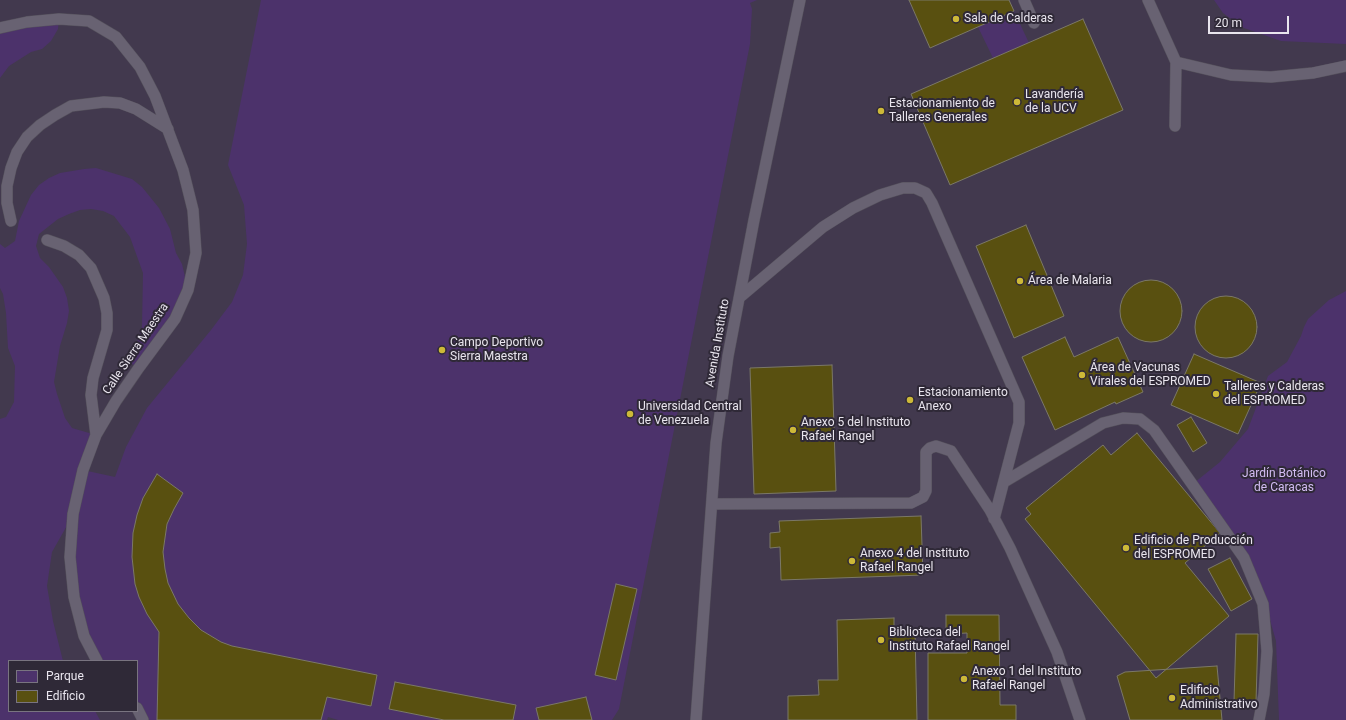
<!DOCTYPE html>
<html>
<head>
<meta charset="utf-8">
<style>
  body { margin:0 }
  #map { position:relative; width:1346px; height:720px; overflow:hidden; background:#393342; font-family:Roboto,sans-serif }
  canvas { display:block }
  .legend { position:absolute; left:8px; top:660px; width:130px; height:52px; box-sizing:border-box; background:#2f2937; border:1px solid #797480; margin:0; padding:5px 7px; list-style:none; font-size:12px; color:#e9e5ee }
  .legend li { display:flex; align-items:center; gap:8px; height:20px }
  .legend b { width:20px; border:1px solid #797480 }
  .scale { position:absolute; left:1208px; top:16px; width:81px; height:18px; box-sizing:border-box; border:2px solid #e9e5ee; border-top:0; padding-left:5px; font-size:12px; line-height:14px; white-space:nowrap; color:#e9e5ee; -webkit-text-stroke:3px #2f2937; paint-order:stroke }
</style>
</head>
<body>
<div id="map">
<canvas width="1346" height="720"></canvas>
<ul class="legend">
<li><b style="height:11px;background:#4c326b"></b>Parque</li>
<li><b style="height:11px;background:#595010"></b>Edificio</li>
</ul>
<div class="scale">20 m</div>
</div>
<script>
const c = document.querySelector('canvas').getContext('2d');
c.lineJoin = 'round';
function fill(path, color) {
  c.fillStyle = color;
  c.fill(path, 'evenodd');
}
function toPath(rows) {
  const path = new Path2D();
  for (const r of rows) {
    if (r.length === 3) {
      path.moveTo(r[0] + r[2], r[1]);
      path.arc(r[0], r[1], r[2], 0, 2 * Math.PI);
      continue;
    }
    path.moveTo(r[0], r[1]);
    for (let i = 2; i < r.length; i += 2) path.lineTo(r[i], r[i + 1]);
  }
  return path;
}
function strokePath(path, color, width, dash) {
  c.strokeStyle = color;
  c.lineWidth = width;
  c.lineCap = dash ? 'butt' : 'round';
  c.setLineDash(dash || []);
  c.stroke(path);
}
function drawText(font, color, halo, rows, align = 'center') {
  c.font = font + ' Roboto,sans-serif';
  c.lineWidth = 4;
  c.setLineDash([]);
  c.textBaseline = 'middle';
  c.strokeStyle = halo;
  c.fillStyle = color;
  for (const [text, x, y, turn = 0] of rows) {
    c.save();
    c.translate(x, y);
    c.rotate((+turn || 0) * Math.PI / 180);
    c.textAlign = isNaN(turn) ? turn : align;
    if (halo) c.strokeText(text, 0, 0);
    c.fillText(text, 0, 0);
    c.restore();
  }
}
const built = toPath([
  [0,0,1346,0,1346,334,1284,639,1283,720,0,720],
  [9,661,137,661,137,711,9,711]
]);
const green = toPath([
  [261,0,757,0,750,3,752,9,750,44,619,709,612,720,338,720,328,717,327,720,143,720,137,708,137,661,97,661,74,597,73,515,52,552,47,586,53,621,63,661,9,661,9,711,95,711,100,720,0,720,0,419,6,417,14,402,15,366,8,348,6,313,3,294,0,288,0,244,5,248,15,241,19,221,31,195,39,185,49,178,60,173,84,169,96,168,132,179,142,187,159,208,170,229,176,253,182,264,188,290,138,369,131,363,142,326,143,273,130,237,114,216,103,211,91,209,80,210,69,214,58,219,39,234,36,246,40,258,49,267,63,287,67,298,69,311,67,323,60,346,54,382,57,394,65,418,72,428,96,435,83,470,115,477,126,447,147,408,211,330,232,302,243,275,247,244,244,205,228,165],
  [1214,0,1346,0,1346,44,1281,41,1244,28,1223,13],
  [1014,11,1029,43,993,58,978,27],
  [59,19,58,29,51,41,42,49,31,52,9,66,0,78,0,28],
  [1346,291,1346,720,1279,720,1276,641,1258,578,1189,487,1220,462,1248,429,1268,376,1287,362,1301,336,1304,327,1308,319,1329,300]
]);
const building = toPath([
  [909,0,1009,0,1014,11,930,48,909,0],
  [1083,19,1123,110,950,185,911,94,1083,19],
  [1026,225,1064,316,1014,338,976,246,1026,225],
  [1151,311,31],
  [1226,327,31],
  [1065,337,1074,357,1118,337,1143,392,1116,404,1115,402,1055,430,1022,357,1065,337],
  [1194,354,1261,383,1238,434,1171,405,1194,354],
  [832,365,836,491,754,494,750,368,832,365],
  [1191,417,1207,443,1193,452,1177,425,1191,417],
  [1137,433,1220,533,1185,563,1229,616,1156,678,1025,519,1031,514,1026,508,1103,445,1111,455,1137,433],
  [157,474,183,493,174,509,167,524,163,552,165,569,168,583,178,604,189,618,201,630,221,642,232,646,377,675,371,706,327,697,321,720,157,720,159,632,147,614,139,597,135,584,132,557,133,533,137,515,143,498,157,474],
  [921,516,923,575,781,580,780,547,770,548,770,533,780,532,779,521,921,516],
  [1230,558,1252,599,1231,611,1208,569,1230,558],
  [616,584,637,589,616,680,595,675,616,584],
  [946,615,999,615,1000,705,1016,705,1016,720,928,720,928,653,967,653,967,633,946,634,946,615],
  [894,618,894,633,915,633,917,720,788,720,788,696,819,695,818,680,838,680,837,620,894,618],
  [1236,634,1258,634,1256,702,1234,702,1236,634],
  [1217,666,1222,720,1130,720,1117,676,1125,672,1217,666],
  [395,682,516,705,513,720,444,720,389,709,395,682],
  [586,697,592,720,539,720,536,708,586,697]
]);
const service = toPath([
  [1024,0,1034,23],
  [1148,0,1176,62,1175,126],
  [0,28,27,22,59,19,89,21,116,37,140,67,155,96,183,170,193,210,196,253,188,290,175,319,138,369,116,401,96,435,83,470,73,514,70,557,74,597,84,636,97,661],
  [1176,62,1231,75,1271,77,1313,73,1346,66],
  [11,221,7,203,7,186,11,168,17,152,27,137,40,125,55,115,71,106,104,102,120,103,136,109,168,129],
  [47,240,64,246,79,255,91,268,104,298,107,313,107,330,93,378,91,395,96,435],
  [739,298,823,227,853,208,880,195,903,188,915,188,926,193,932,203,1019,402,1019,423,994,519],
  [1004,482,1103,423,1123,418,1140,419,1154,430,1244,558,1263,604,1267,651,1264,694,1259,720],
  [712,504,911,503,923,497,926,491,926,452,930,448,936,446,951,451,990,510,1010,548,1057,652,1080,720],
  [137,708,143,720],
  [696,720,716,443,728,356,754,220,800,0]
]);
const markers = [
  [956,19,4,"#cdb938"],
  [1017,102,4,"#cdb938"],
  [881,111,4,"#cdb938"],
  [1020,281,4,"#cdb938"],
  [442,350,4,"#cdb938"],
  [1082,375,4,"#cdb938"],
  [1216,394,4,"#cdb938"],
  [910,400,4,"#cdb938"],
  [630,414,4,"#cdb938"],
  [793,430,4,"#cdb938"],
  [1126,548,4,"#cdb938"],
  [852,561,4,"#cdb938"],
  [881,640,4,"#cdb938"],
  [964,679,4,"#cdb938"],
  [1172,698,4,"#cdb938"]
];
const poiNames = [
  ["Sala de Calderas",964,19],
  ["Lavandería",1025,95],
  ["de la UCV",1025,109],
  ["Estacionamiento de",889,104],
  ["Talleres Generales",889,118],
  ["Área de Malaria",1028,281],
  ["Campo Deportivo",450,343],
  ["Sierra Maestra",450,357],
  ["Área de Vacunas",1090,368],
  ["Virales del ESPROMED",1090,382],
  ["Talleres y Calderas",1224,387],
  ["del ESPROMED",1224,401],
  ["Estacionamiento",918,393],
  ["Anexo",918,407],
  ["Universidad Central",638,407],
  ["de Venezuela",638,421],
  ["Anexo 5 del Instituto",801,423],
  ["Rafael Rangel",801,437],
  ["Edificio de Producción",1134,541],
  ["del ESPROMED",1134,555],
  ["Anexo 4 del Instituto",860,554],
  ["Rafael Rangel",860,568],
  ["Biblioteca del",889,633],
  ["Instituto Rafael Rangel",889,647],
  ["Anexo 1 del Instituto",972,672],
  ["Rafael Rangel",972,686],
  ["Edificio",1180,691],
  ["Administrativo",1180,705]
];
const streetNames = [
  ["Avenida Instituto",718,343,-80],
  ["Calle Sierra Maestra",136,349,-56]
];
const parkNames = [
  ["Jardín Botánico",1284,474],
  ["de Caracas",1284,488]
];
fill(built, '#42394e');
fill(green, '#4c326b');
fill(building, '#595010');
strokePath(building, '#7b7867', 1);
strokePath(service, '#54505b', 12);
strokePath(service, '#686272', 11);
for (const [x, y, r, color] of markers) {
  const dot = new Path2D();
  dot.arc(x, y, r, 0, 2 * Math.PI);
  c.fillStyle = color;
  c.fill(dot);
  strokePath(dot, '#2f2937', 1.5);
}
drawText('12px', '#e9e5ee', '#2f2937', poiNames, 'left');
drawText('12px', '#e9e5ee', '#2f2937', streetNames);
drawText('12px', '#d2bcf2', '#2f2937', parkNames);
</script>
</body>
</html>
